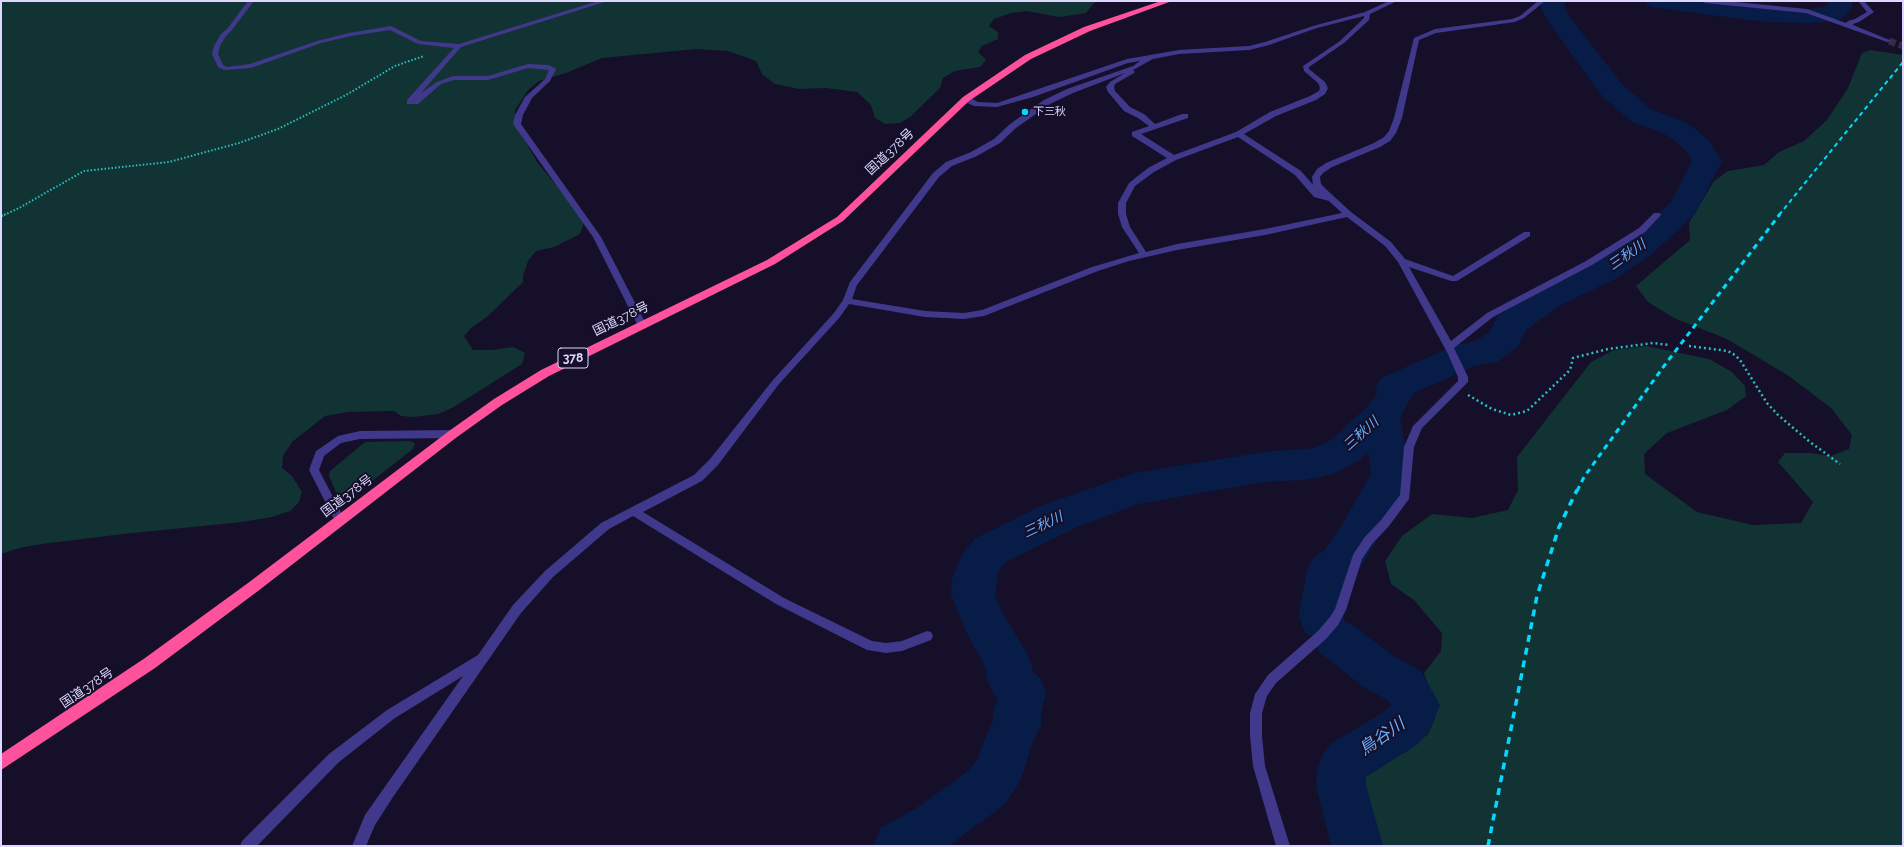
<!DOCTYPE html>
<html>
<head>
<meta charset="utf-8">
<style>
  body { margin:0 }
  #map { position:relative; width:1904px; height:847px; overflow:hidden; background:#150f29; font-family:Raleway,sans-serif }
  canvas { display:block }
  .frame { position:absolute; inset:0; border:2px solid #ded7ff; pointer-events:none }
</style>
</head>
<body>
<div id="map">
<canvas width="1904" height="847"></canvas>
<div class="frame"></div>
</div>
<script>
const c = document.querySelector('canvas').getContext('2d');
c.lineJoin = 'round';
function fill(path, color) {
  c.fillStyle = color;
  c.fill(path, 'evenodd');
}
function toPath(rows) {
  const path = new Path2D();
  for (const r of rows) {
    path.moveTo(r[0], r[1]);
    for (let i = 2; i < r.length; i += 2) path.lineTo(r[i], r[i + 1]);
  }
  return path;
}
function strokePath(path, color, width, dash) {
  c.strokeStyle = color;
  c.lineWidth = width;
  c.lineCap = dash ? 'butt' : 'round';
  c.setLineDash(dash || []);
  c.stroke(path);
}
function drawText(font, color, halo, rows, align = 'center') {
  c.font = font + ' Raleway,"Noto Sans JP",sans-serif';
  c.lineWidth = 4;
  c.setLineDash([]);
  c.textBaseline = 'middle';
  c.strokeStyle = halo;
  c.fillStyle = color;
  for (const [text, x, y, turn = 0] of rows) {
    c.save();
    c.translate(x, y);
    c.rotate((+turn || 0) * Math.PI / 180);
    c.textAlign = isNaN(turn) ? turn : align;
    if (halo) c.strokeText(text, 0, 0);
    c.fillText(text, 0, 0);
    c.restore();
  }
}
const green = toPath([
  [1,1,1099,1,1094,3,1086,13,1059,17,1027,11,1011,13,994,19,989,26,998,32,998,39,982,46,978,52,986,60,980,67,955,71,943,78,940,88,910,117,900,123,885,124,875,118,871,105,857,92,826,88,799,89,775,84,762,74,756,61,728,51,696,49,602,58,566,73,539,81,528,90,515,110,515,124,537,162,585,220,580,234,554,247,536,251,528,261,523,276,523,282,488,316,471,328,464,336,473,350,492,350,513,347,525,353,522,364,452,408,438,414,414,417,401,416,394,411,348,412,325,416,292,442,283,456,282,468,292,476,302,492,299,502,290,511,272,517,242,522,123,534,42,544,19,548,1,554],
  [1870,50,1903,55,1903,846,1373,846,1367,825,1362,785,1370,766,1406,752,1428,734,1435,718,1433,698,1424,673,1441,651,1442,633,1414,600,1391,584,1385,561,1402,536,1432,514,1472,518,1508,510,1518,490,1517,457,1591,362,1614,350,1646,346,1709,359,1732,372,1745,386,1746,396,1727,410,1667,433,1644,454,1645,474,1697,512,1753,525,1801,523,1813,502,1778,462,1785,453,1811,453,1831,456,1849,449,1852,435,1831,408,1789,376,1727,339,1674,318,1648,302,1636,286,1690,240,1689,223,1714,181,1728,171,1764,165,1779,152,1804,141,1827,120,1848,88,1862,53],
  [410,441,415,443,413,449,354,495,343,499,338,497,329,476,330,471,365,442]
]);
const river = toPath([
  [1543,1,1567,1,1564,5,1569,16,1622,84,1652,110,1680,120,1693,127,1709,141,1722,161,1695,214,1652,254,1615,279,1559,306,1526,330,1518,346,1497,362,1474,366,1414,393,1400,417,1411,475,1373,547,1355,576,1348,580,1343,612,1344,621,1351,624,1394,656,1421,671,1440,705,1429,731,1418,744,1366,777,1366,785,1383,846,1331,846,1316,785,1317,768,1325,751,1333,742,1384,712,1391,705,1389,701,1362,686,1319,652,1312,638,1313,636,1306,634,1300,620,1299,612,1307,571,1313,558,1325,550,1343,523,1371,474,1368,452,1359,460,1336,473,1322,477,1305,480,1264,482,1138,504,1075,528,1006,562,998,572,995,595,1002,612,1025,650,1032,665,1032,671,1040,678,1046,693,1041,713,1041,725,1030,749,1024,771,1016,788,1004,805,949,846,873,846,881,828,918,807,968,771,978,759,983,743,993,721,993,713,998,699,994,695,987,680,986,668,968,636,951,595,952,579,958,564,964,551,976,538,1045,504,1135,473,1264,452,1314,448,1331,440,1368,406,1377,393,1376,387,1381,378,1456,345,1476,341,1490,331,1498,316,1535,290,1591,263,1630,240,1671,202,1692,161,1687,152,1673,139,1660,132,1632,122,1602,96,1545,17,1540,5,1543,1],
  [1645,1,1714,1,1765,8,1810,9,1825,7,1828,5,1828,1,1852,1,1852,8,1841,19,1832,21,1810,23,1765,22,1657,8,1648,6,1645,1]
]);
const streetTunnel = toPath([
  [1889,41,1903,46]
]);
const pathFar1 = toPath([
  [4,215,19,208,84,171,169,162,239,143,278,129,346,95,395,66,424,56]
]);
const path = toPath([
  [1,216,6,214],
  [1689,346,1728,351,1735,355,1740,360,1767,403,1778,415,1810,442,1840,464],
  [1468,395,1492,409,1511,415,1527,411,1570,370,1573,358,1608,349,1653,343,1669,345]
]);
const street = toPath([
  [248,1,254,1,231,31,226,36,220,46,218,54,223,65,227,67,250,64,317,41,349,33,391,26,421,41,459,44,598,1,608,1,461,47,421,93,437,82,453,76,488,76,528,64,548,65,555,68,556,69,550,81,532,98,523,115,521,124,601,237,646,324,644,326,638,326,593,237,513,124,515,115,525,97,545,79,549,70,528,68,488,80,454,80,441,84,418,104,407,104,407,100,454,48,418,44,390,30,351,36,321,43,251,68,224,70,218,67,212,54,214,46,221,34,227,29,248,1],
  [1389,1,1397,1,1370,14,1369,20,1344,43,1309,67,1309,69,1325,82,1328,88,1325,94,1316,100,1276,116,1244,134,1301,171,1320,193,1321,194,1313,185,1312,177,1317,169,1326,163,1374,143,1384,137,1389,131,1394,118,1414,38,1435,29,1512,19,1520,16,1538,1,1545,1,1524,18,1515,22,1436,33,1419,40,1402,118,1396,133,1390,141,1380,147,1332,167,1323,173,1320,177,1321,184,1328,191,1351,212,1391,242,1405,259,1453,276,1524,232,1530,232,1530,236,1457,281,1451,281,1409,267,1451,341,1487,313,1586,261,1639,228,1654,213,1660,213,1661,215,1645,232,1592,265,1493,317,1454,348,1468,377,1468,382,1422,428,1414,447,1409,499,1389,526,1372,544,1362,559,1346,610,1338,625,1326,639,1276,683,1267,696,1262,713,1262,736,1265,766,1290,846,1276,846,1253,766,1250,736,1250,713,1255,694,1268,675,1318,631,1330,617,1335,609,1353,555,1364,538,1381,520,1400,495,1404,447,1413,426,1458,381,1458,377,1448,354,1398,262,1385,246,1347,217,1265,235,1177,250,1129,261,1098,271,984,316,964,319,925,317,849,304,840,317,779,384,718,465,702,481,643,512,784,598,872,641,886,643,902,641,927,631,931,632,933,636,931,640,902,651,886,653,867,650,776,604,633,516,609,529,553,577,521,613,393,797,375,825,366,846,352,846,365,815,463,676,395,718,339,762,257,846,240,846,242,841,329,754,387,710,478,655,513,605,545,571,601,523,694,475,710,459,773,380,834,313,843,300,850,282,933,173,946,162,971,152,994,139,1010,124,1044,100,1067,89,1133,66,1140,61,1128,63,1033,97,997,107,974,106,963,101,963,97,969,97,978,102,997,103,1127,59,1179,50,1249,46,1265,42,1313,26,1365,12,1389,1],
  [1364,16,1364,18,1340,41,1303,66,1304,71,1318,83,1320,88,1319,91,1310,96,1270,112,1236,132,1174,155,1141,134,1188,118,1188,114,1182,114,1155,124,1144,114,1130,107,1115,91,1114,87,1115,84,1134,73,1135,72,1133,70,1153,59,1179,54,1249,50,1269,45,1317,28,1364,16],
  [1125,73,1110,82,1106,87,1108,92,1124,111,1138,118,1149,126,1132,132,1132,136,1167,158,1148,168,1129,183,1118,203,1118,214,1122,227,1139,253,1092,267,982,310,964,313,925,311,852,299,857,285,939,177,952,166,977,156,1000,143,1016,128,1050,104,1073,93,1125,73],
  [1238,137,1295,175,1314,197,1329,201,1342,213,1265,229,1177,244,1146,252,1130,227,1126,214,1126,203,1135,186,1154,172,1176,160,1238,137],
  [1702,1,1725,1,1807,9,1846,23,1848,21,1855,19,1867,12,1858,1,1864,1,1874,12,1859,22,1853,24,1853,25,1892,41,1887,42,1806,13,1705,3,1702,1],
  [453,430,457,431,458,434,457,437,453,438,360,439,341,443,324,456,319,470,345,520,344,523,340,524,336,523,309,470,316,451,338,436,360,431,453,430]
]);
const highway = toPath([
  [1161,1,1172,1,1090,31,1031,59,969,101,843,221,775,264,549,376,502,405,457,437,258,591,155,668,1,770,1,754,145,658,248,583,449,431,494,399,541,370,767,260,837,217,963,97,1025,55,1084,27,1161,1]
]);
const railFar2 = toPath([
  [1779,215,1903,62]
]);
const railFar1 = toPath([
  [1577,491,1584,477,1664,366,1780,214]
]);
const rail = toPath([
  [1488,846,1537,596,1559,527,1577,490]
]);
const markers = [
  [1025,112,4,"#03d8ff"]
];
const farPoinames = [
  ["下三秋",1033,112]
];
const shields = [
  [573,358,30]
];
const shieldNames = [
  ["378",573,358]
];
const streetNames = [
  ["国道378号",890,152,-43],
  ["国道378号",621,319,-26],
  ["国道378号",347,496,-37],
  ["国道378号",87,688,-34]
];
const waterNames = [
  ["三秋川",1627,255,-35],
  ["三秋川",1361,434,-42],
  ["三秋川",1043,525,-25]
];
const nearWaternames = [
  ["鳥谷川",1382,737,-35]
];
fill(green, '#123333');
fill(river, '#081c48');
strokePath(streetTunnel, '#332d49', 7, [7, 3.5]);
strokePath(pathFar1, '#2bbfbe', 2, [1.5, 2]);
strokePath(path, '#2bbfbe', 2.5, [2, 3]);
fill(street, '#40388a');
fill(highway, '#ff529c');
strokePath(railFar2, '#03d8ff', 2, [4.5, 3.5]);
strokePath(railFar1, '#03d8ff', 3, [5.5, 4.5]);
strokePath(rail, '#03d8ff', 3.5, [7, 6]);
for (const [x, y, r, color] of markers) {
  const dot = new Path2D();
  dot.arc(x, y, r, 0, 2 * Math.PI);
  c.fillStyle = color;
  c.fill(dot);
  strokePath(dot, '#150f29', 1.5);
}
drawText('11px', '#ded7ff', '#150f29', farPoinames, 'left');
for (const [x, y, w] of shields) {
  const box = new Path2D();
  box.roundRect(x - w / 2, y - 10, w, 20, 3);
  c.fillStyle = '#150f29';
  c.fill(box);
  strokePath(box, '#ded7ff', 1);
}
drawText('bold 12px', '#ded7ff', null, shieldNames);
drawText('13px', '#ded7ff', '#150f29', streetNames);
drawText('italic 14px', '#65afff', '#150f29', waterNames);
drawText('italic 17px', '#65afff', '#150f29', nearWaternames);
</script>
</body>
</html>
